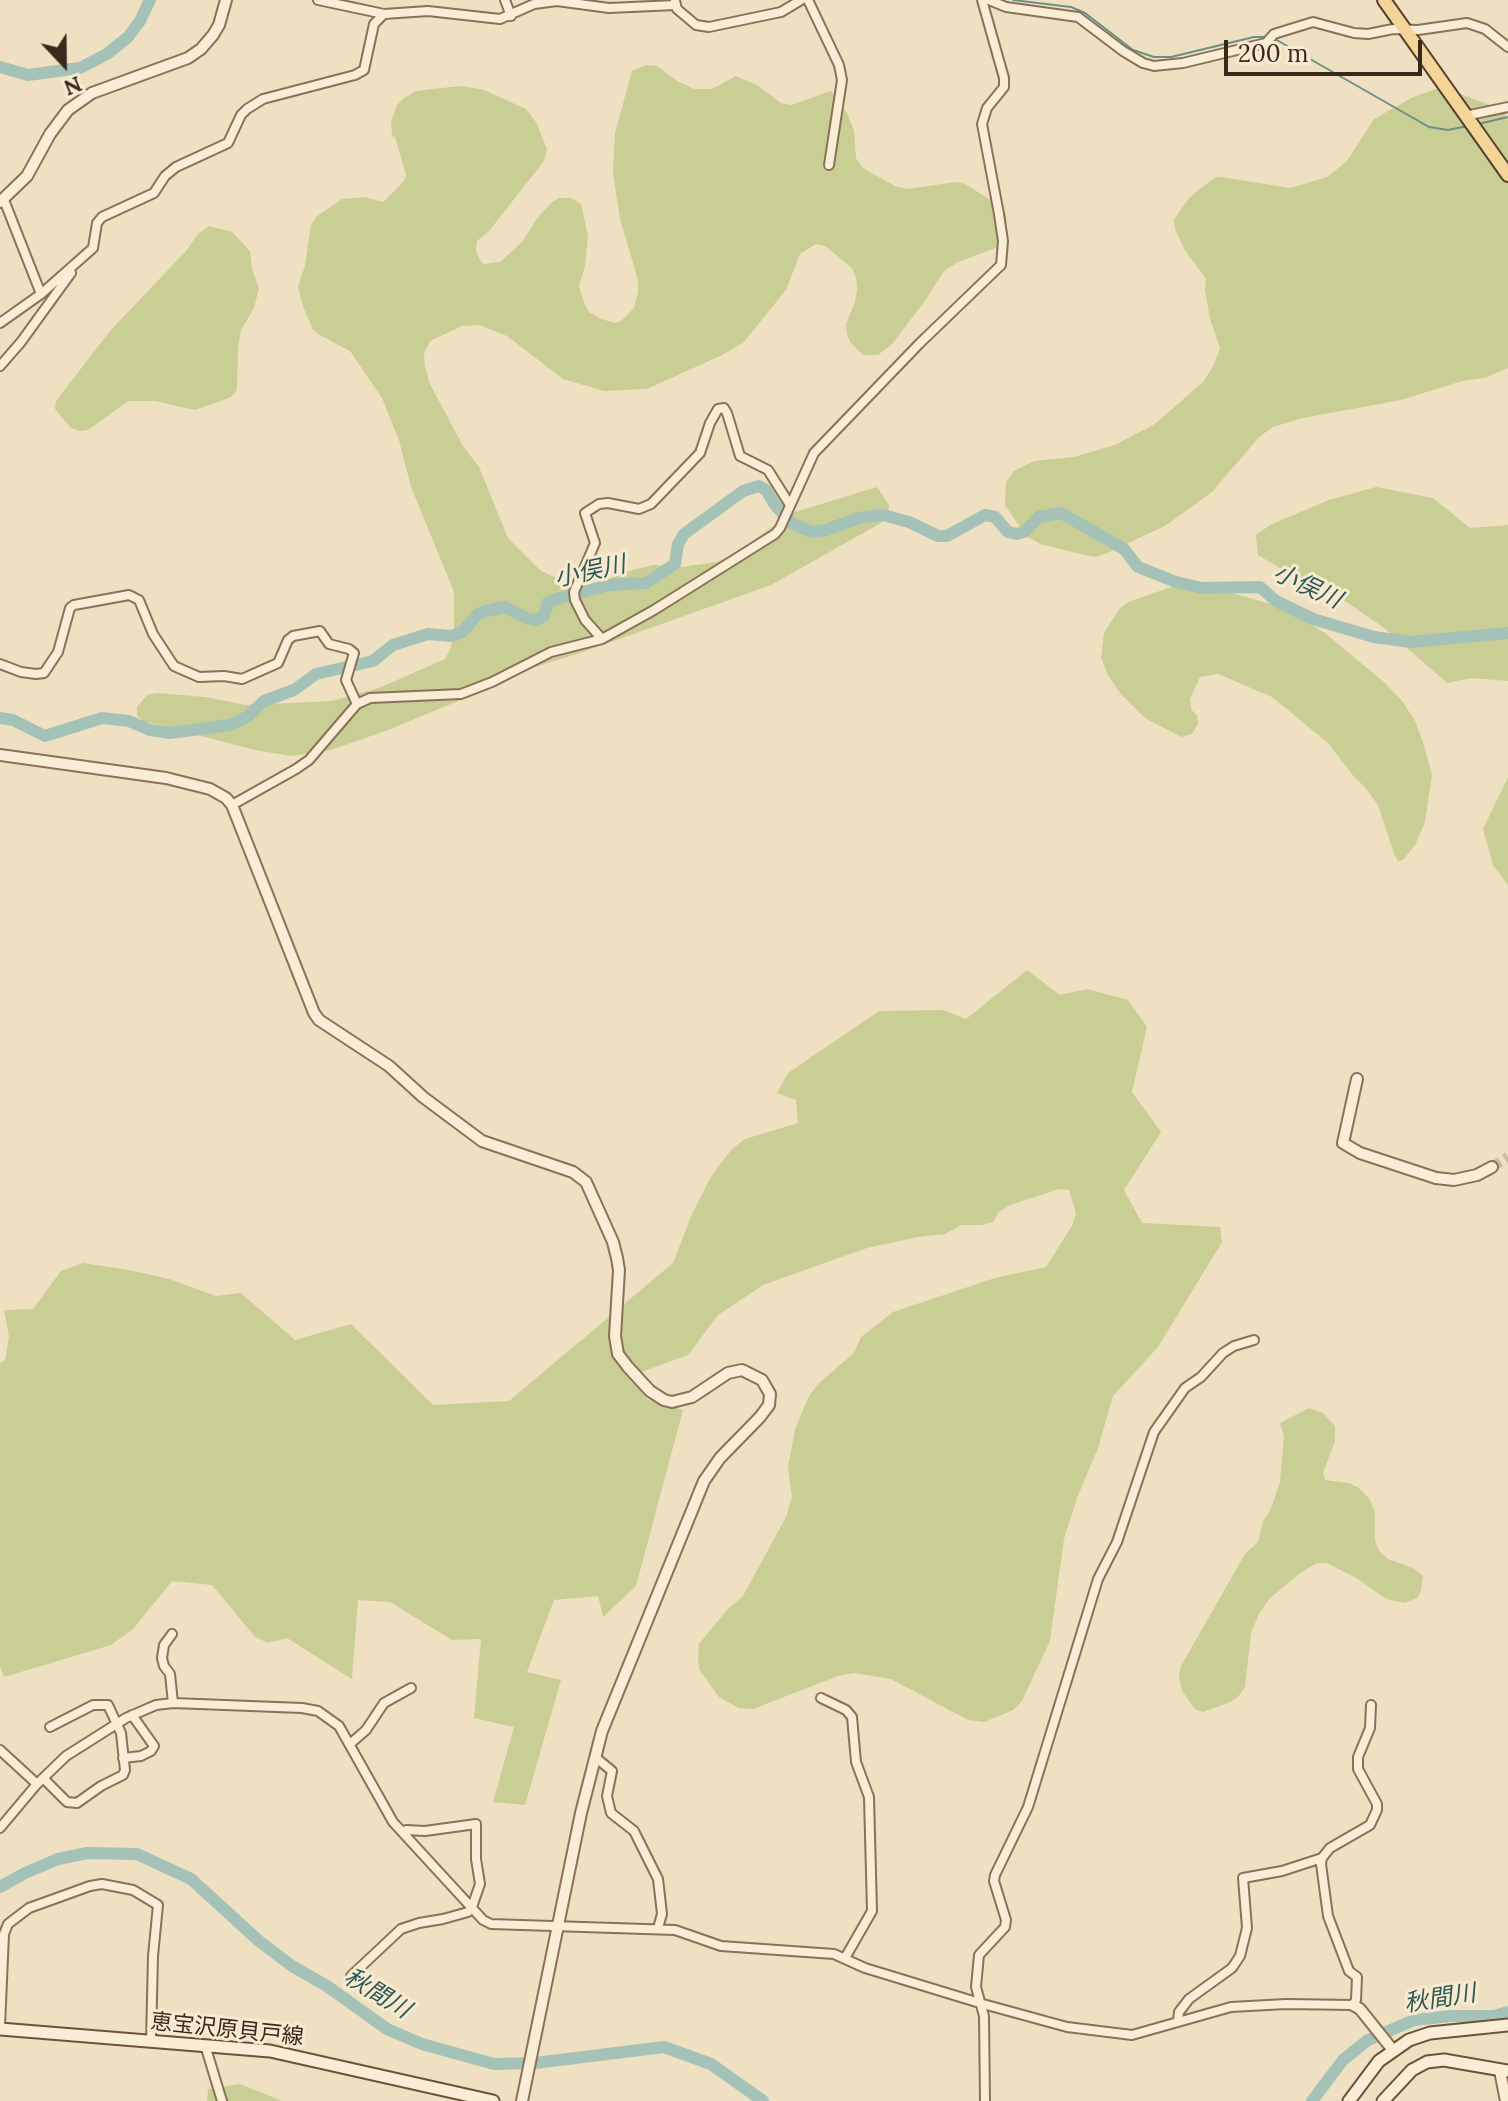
<!DOCTYPE html>
<html>
<head>
<meta charset="utf-8">
<style>
  body { margin:0 }
  #map { position:relative; width:1508px; height:2101px; overflow:hidden; background:#efe0c1; font-family:Lora,serif }
  canvas { display:block }
  .north { position:absolute; left:24px; top:24px; width:80px; height:80px; -webkit-text-stroke:6px #f7ead1; paint-order:stroke; rotate:158deg; font-size:22px; font-weight:700; line-height:32px; text-align:center; color:#39291d }
  .north::after { content:''; display:block; margin:auto; width:28px; height:36px; background:#39291d; clip-path:polygon(50% 0,100% 100%,50% 72%,0 100%) }
  .scale { position:absolute; left:1224px; top:40px; width:198px; height:36px; box-sizing:border-box; border:4px solid #39291d; border-top:0; padding-left:10px; font-size:24px; line-height:28px; white-space:nowrap; color:#39291d; -webkit-text-stroke:6px #f7ead1; paint-order:stroke }
</style>
</head>
<body>
<div id="map">
<canvas width="1508" height="2101"></canvas>
<div class="north">N</div>
<div class="scale">200 m</div>
</div>
<script>
const c = document.querySelector('canvas').getContext('2d');
c.lineJoin = 'round';
function fill(path, color) {
  c.fillStyle = color;
  c.fill(path, 'evenodd');
}
function toPath(rows) {
  const path = new Path2D();
  for (const r of rows) {
    path.moveTo(r[0], r[1]);
    for (let i = 2; i < r.length; i += 2) path.lineTo(r[i], r[i + 1]);
  }
  return path;
}
function strokePath(path, color, width, dash) {
  c.strokeStyle = color;
  c.lineWidth = width;
  c.lineCap = dash ? 'butt' : 'round';
  c.setLineDash(dash || []);
  c.stroke(path);
}
function drawText(font, color, halo, rows, align = 'center') {
  c.font = font + ' Lora,"Noto Sans JP",serif';
  c.lineWidth = 6;
  c.setLineDash([]);
  c.textBaseline = 'middle';
  c.strokeStyle = halo;
  c.fillStyle = color;
  for (const [text, x, y, turn = 0] of rows) {
    c.save();
    c.translate(x, y);
    c.rotate((+turn || 0) * Math.PI / 180);
    c.textAlign = isNaN(turn) ? turn : align;
    if (halo) c.strokeText(text, 0, 0);
    c.fillText(text, 0, 0);
    c.restore();
  }
}
const green = toPath([
  [646,65,657,66,677,81,694,89,712,89,736,76,757,85,781,103,791,105,831,91,847,113,854,131,856,158,863,168,895,186,907,189,956,182,965,184,1002,207,1006,215,1007,235,1001,246,958,262,944,271,924,302,892,344,878,355,863,355,850,342,847,334,846,324,855,302,857,289,856,278,852,268,825,246,816,244,800,254,786,290,743,343,720,356,647,389,604,391,563,379,507,336,479,325,462,326,430,341,424,353,425,367,430,384,463,446,479,467,508,538,540,570,575,588,586,589,622,573,653,565,682,567,717,562,732,555,792,513,877,487,889,505,888,519,771,585,583,652,516,673,490,688,388,730,331,750,291,756,255,750,143,721,137,715,137,707,147,695,157,693,205,697,246,705,331,701,379,688,445,659,451,647,454,634,454,592,411,487,399,440,390,418,382,398,350,351,318,334,312,328,303,306,298,287,305,265,311,225,316,217,342,199,364,197,383,202,404,181,406,175,395,137,392,136,391,121,397,105,404,98,416,91,432,89,462,86,484,90,526,109,536,122,547,149,544,161,489,231,477,241,476,250,480,260,483,264,500,262,522,242,538,217,552,202,559,198,571,198,581,204,588,236,585,266,579,286,584,302,589,312,601,319,616,323,621,321,634,308,638,292,638,280,620,219,613,173,615,133,632,71],
  [1436,89,1447,89,1501,109,1508,119,1508,368,1484,378,1462,381,1401,400,1303,418,1273,427,1259,437,1212,492,1165,526,1109,552,1096,557,1085,555,1040,544,1026,536,1005,505,1006,482,1014,471,1034,461,1074,457,1115,445,1155,424,1204,381,1213,366,1220,348,1210,319,1205,290,1206,279,1184,249,1175,229,1174,219,1190,197,1214,178,1221,177,1290,188,1327,177,1347,161,1374,119,1413,97],
  [209,226,232,232,250,251,252,269,259,288,254,308,241,330,238,348,237,390,231,397,195,410,155,401,128,401,88,430,80,431,71,428,55,409,56,401,110,331,186,251,198,234],
  [1376,487,1433,498,1470,528,1508,525,1508,681,1471,678,1447,683,1383,627,1336,595,1298,579,1258,555,1256,535,1270,525,1329,500],
  [1177,585,1228,592,1282,607,1325,633,1386,684,1403,702,1415,721,1424,745,1432,775,1425,822,1415,845,1403,860,1398,861,1395,856,1378,805,1365,787,1355,778,1328,743,1272,697,1218,674,1200,677,1190,699,1191,709,1197,716,1198,724,1192,734,1181,737,1145,718,1120,693,1108,675,1101,657,1104,633,1120,608,1128,602],
  [1508,777,1508,885,1493,865,1483,829],
  [1027,970,1060,995,1087,989,1128,1000,1147,1027,1132,1092,1161,1132,1124,1190,1142,1223,1220,1227,1222,1242,1158,1347,1113,1396,1098,1448,1077,1498,1064,1539,1050,1641,1022,1701,1013,1710,984,1722,968,1720,891,1679,854,1673,838,1676,753,1709,739,1708,719,1697,699,1669,698,1659,699,1644,727,1610,743,1596,786,1517,792,1497,788,1467,795,1429,809,1396,818,1384,854,1353,861,1337,893,1312,995,1278,1046,1267,1073,1224,1076,1213,1069,1190,1059,1189,1010,1205,999,1212,993,1222,982,1225,961,1225,945,1234,918,1237,867,1248,763,1285,718,1315,688,1355,628,1377,648,1400,683,1410,636,1586,603,1617,598,1596,554,1600,527,1672,561,1680,525,1805,493,1802,514,1727,474,1718,481,1639,452,1640,390,1602,358,1600,352,1679,287,1638,268,1643,255,1637,212,1585,172,1581,133,1629,111,1645,4,1677,0,1666,0,1363,5,1360,9,1337,4,1310,33,1309,61,1271,83,1263,129,1270,169,1279,216,1296,241,1293,295,1340,351,1324,433,1405,509,1401,673,1263,692,1214,712,1175,731,1150,745,1139,798,1123,796,1100,777,1093,788,1073,879,1011,943,1010,966,1019],
  [1309,1408,1323,1413,1335,1426,1335,1441,1323,1473,1325,1480,1349,1483,1359,1488,1369,1498,1375,1512,1375,1541,1380,1552,1388,1559,1413,1568,1423,1576,1421,1591,1417,1598,1404,1603,1386,1599,1358,1579,1327,1563,1317,1563,1300,1573,1269,1599,1259,1614,1251,1633,1245,1687,1238,1697,1230,1702,1203,1712,1195,1709,1182,1691,1179,1676,1181,1666,1245,1554,1258,1542,1263,1521,1270,1511,1280,1482,1284,1436,1280,1423],
  [240,2084,282,2101,207,2101,208,2089]
]);
const stream = toPath([
  [1013,0,1071,7,1085,13,1133,50,1154,57,1171,57,1254,37,1265,37],
  [1275,39,1429,127,1448,130,1468,126],
  [1478,124,1508,117]
]);
const river = toPath([
  [0,67,28,75,80,68,107,54,128,37,140,21,150,0],
  [0,718,13,720,45,736,102,718,129,721,150,730,170,733,230,725,247,717,264,701,294,690,316,674,373,661,393,645,428,634,452,636,462,632,478,614,485,611,505,607,526,618,535,620,544,616,548,602,560,598,609,585,646,583,675,564,678,544,684,534,743,491,759,486,766,490,775,505,793,524,812,532,826,530,859,518,883,515,909,522,938,536,947,536,985,515,995,517,1008,532,1017,534,1024,532,1039,517,1061,513,1124,549,1138,567,1176,582,1202,588,1260,587,1276,601,1313,619,1374,637,1411,642,1508,633],
  [0,1887,25,1873,58,1859,87,1853,137,1854,191,1879,259,1941,292,1966,327,1986,387,2029,422,2044,494,2064,535,2063,664,2047,711,2064,763,2101],
  [1312,2101,1343,2060,1368,2040,1414,2020,1451,2016,1494,2016,1508,2012]
]);
const tertiaryTunnel = toPath([
  [1492,1167,1508,1157]
]);
const minor = toPath([
  [318,0,384,14,428,11,500,19,534,4,557,1,609,8,675,5],
  [505,0,511,16],
  [808,0,839,65,842,80,829,165],
  [989,0,1006,7,1078,17,1123,51,1143,63,1154,66,1183,63,1266,43,1274,34,1313,22,1354,33,1368,34,1393,29,1418,30,1467,23,1485,29,1508,47],
  [675,1,677,9,696,25,709,27,781,12,801,0],
  [1465,116,1508,107],
  [4,200,41,294],
  [0,323,41,294,93,248,97,223,102,217,154,193,165,176,176,167,228,143,241,115,247,109,263,99,355,75,364,70,374,24,384,14],
  [0,366,21,342,71,273],
  [602,639,585,620,575,600,574,592,595,543,585,513,599,504,608,503,639,509,651,504,700,453,710,423,718,409,724,408,727,413,740,456,768,470,790,505],
  [0,664,21,672,36,674,44,673,58,652,70,608,74,605,129,595,139,600,153,634,174,666,199,677,224,676,242,679,278,663,288,640,293,636,320,631,329,644,349,649,354,653,346,680,357,704],
  [232,805,296,769,309,760,357,704,370,698,461,694,492,682,551,652,602,639,654,610,775,534,780,528,814,453,920,343,1001,265,1003,241,999,214,982,124,987,108,1004,87,1004,78,982,0],
  [172,1634,164,1645,162,1658,164,1666,170,1674,173,1703],
  [821,1698,846,1710,852,1717,856,1762,869,1797,872,1911,845,1958],
  [350,1744,366,1730,384,1703,411,1688],
  [0,1750,37,1784],
  [595,1757,612,1771,607,1796,611,1813,634,1831,658,1879,662,1914,658,1928],
  [123,1758,141,1756,151,1751,154,1746,132,1715],
  [43,1778,67,1802,77,1803,101,1786,123,1775,125,1770,121,1733,108,1705,93,1705,50,1727],
  [0,1828,37,1784,66,1756,126,1718,156,1705,173,1703,302,1708,318,1711,339,1726,393,1822,483,1920,491,1924,675,1930,721,1946,834,1954,865,1968,983,2004,1067,2027,1132,2035,1231,2007,1286,2004,1353,2005,1356,2000,1357,1977,1349,1971,1328,1916,1321,1864,1322,1858,1330,1848,1370,1825,1377,1810,1377,1804,1358,1769,1358,1757,1370,1728,1371,1705],
  [351,1976,401,1929,419,1923,443,1919,468,1912,472,1907,480,1884,476,1859,476,1824,425,1831,406,1830,402,1832],
  [1178,2020,1179,2012,1189,1999,1232,1968,1240,1956,1247,1928,1243,1878,1282,1871,1322,1858],
  [0,2027,4,1934,8,1924,29,1908,90,1886,102,1884,133,1890,158,1905,153,1956,151,2041],
  [205,2045,222,2101],
  [985,2101,984,2016,976,1987,979,1955,1005,1927,1006,1920,994,1881,995,1875,1028,1807,1098,1579,1117,1542,1154,1432,1185,1388,1201,1377,1223,1353,1234,1346,1254,1340]
]);
const tertiary = toPath([
  [0,202,27,176,50,134,68,110,92,93,188,58,201,49,213,35,219,25,226,0],
  [0,755,166,778,210,789,226,798,232,805,314,1013,319,1020,389,1066,423,1097,482,1141,573,1172,586,1182,613,1242,617,1258,619,1270,615,1336,618,1354,628,1367,650,1391,664,1400,672,1402,692,1397,728,1373,742,1370,762,1380,770,1394,769,1405,760,1417,720,1458,704,1481,602,1731,581,1813,522,2101],
  [1357,1079,1343,1143,1360,1153,1436,1178,1454,1180,1477,1175,1492,1167],
  [1353,2005,1360,2009,1392,2049],
  [1500,2071,1506,2101]
]);
const secondary = toPath([
  [0,2029,270,2051,493,2101],
  [1349,2101,1379,2061,1409,2040,1430,2033,1508,2025],
  [1383,2101,1412,2070,1427,2062,1444,2060,1508,2071]
]);
const primary = toPath([
  [1384,0,1508,175]
]);
const streetNames = [
  ["恵宝沢原貝戸線",227,2030,6]
];
const waterNames = [
  ["小俣川",590,572,-12],
  ["小俣川",1307,587,25],
  ["秋間川",377,1994,31],
  ["秋間川",1440,1999,-9]
];
fill(green, '#c9ce95');
strokePath(stream, '#6b9085', 2);
strokePath(river, '#a4c2b8', 12);
strokePath(tertiaryTunnel, '#cbbba0', 10, [10, 5]);
strokePath(minor, '#8a7158', 12);
strokePath(tertiary, '#8a7158', 14);
strokePath(secondary, '#6b523b', 15);
strokePath(primary, '#573f2c', 16);
strokePath(minor, '#faedd5', 8);
strokePath(tertiary, '#faedd5', 10);
strokePath(secondary, '#faedd5', 11);
strokePath(primary, '#f4d497', 12);
drawText('22px', '#39291d', '#f7ead1', streetNames);
drawText('italic 24px', '#2b5954', '#f7ead1', waterNames);
</script>
</body>
</html>
